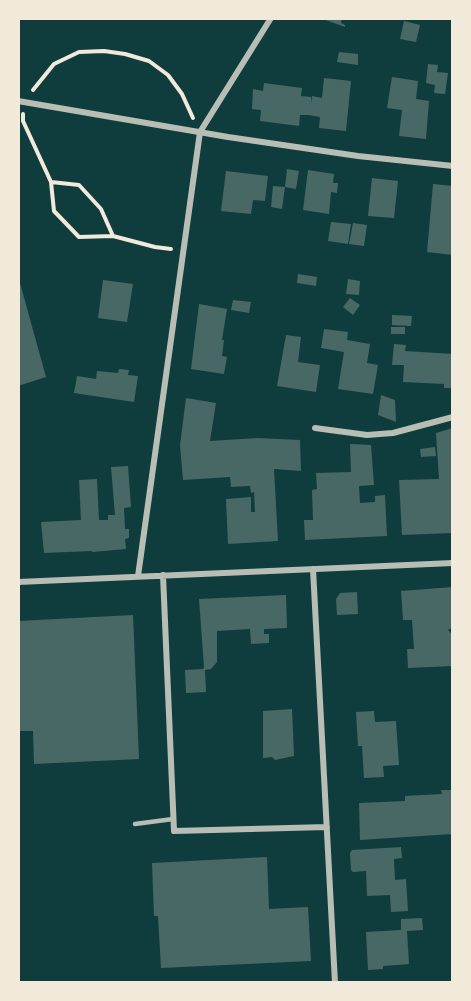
<!DOCTYPE html>
<html>
<head>
<meta charset="utf-8">
<style>
  body { margin:0 }
  #map { position:relative; width:471px; height:1001px; overflow:hidden; background:#0f3d3e; font-family:Overpass,sans-serif }
  canvas { display:block }
  .frame { position:absolute; inset:0; border:20px solid #f1e9da; pointer-events:none }
</style>
</head>
<body>
<div id="map">
<canvas width="471" height="1001"></canvas>
<div class="frame"></div>
</div>
<script>
const c = document.querySelector('canvas').getContext('2d');
c.lineJoin = 'round';
function fill(path, color) {
  c.fillStyle = color;
  c.fill(path, 'evenodd');
}
function toPath(rows) {
  const path = new Path2D();
  for (const r of rows) {
    path.moveTo(r[0], r[1]);
    for (let i = 2; i < r.length; i += 2) path.lineTo(r[i], r[i + 1]);
  }
  return path;
}
function strokePath(path, color, width, dash) {
  c.strokeStyle = color;
  c.lineWidth = width;
  c.lineCap = dash ? 'butt' : 'round';
  c.setLineDash(dash || []);
  c.stroke(path);
}
const building = toPath([
  [320,18,342,18,341,23,345,25,345,27],
  [404,21,420,25,416,42,400,39],
  [339,52,358,54,358,65,337,62],
  [428,64,438,65,437,72,448,73,445,94,434,93,435,85,426,83],
  [392,77,418,81,416,99,429,101,426,139,399,136,402,110,387,108],
  [324,78,351,81,346,131,319,128,320,117,309,115,300,115,299,126,260,121,261,110,252,109,253,89,263,91,264,83,302,88,301,96,311,97,311,104,312,96,322,98],
  [287,169,299,171,296,189,285,187],
  [308,170,334,174,333,183,338,183,337,193,331,192,329,214,303,210],
  [226,171,268,176,265,201,253,200,251,214,221,211],
  [372,178,398,181,394,218,368,216],
  [433,184,453,186,453,255,427,252],
  [273,186,285,187,282,209,271,207],
  [331,222,351,224,348,244,328,241],
  [353,223,367,225,364,246,349,244],
  [298,274,317,277,316,286,297,283],
  [348,279,360,281,359,295,346,294],
  [103,280,133,284,127,322,98,318],
  [18,283,20,283,46,377,18,386],
  [350,298,360,305,353,315,343,307],
  [233,300,251,302,249,313,231,310],
  [199,304,227,309,222,340,224,340,222,356,227,357,224,374,191,369],
  [392,315,412,316,411,326,392,325],
  [391,327,405,327,405,334,391,334],
  [324,329,348,332,347,340,370,344,367,363,378,365,373,394,338,389,344,352,321,348],
  [286,335,301,337,298,362,320,365,316,392,277,386],
  [394,344,406,345,405,351,453,354,453,388,444,388,444,384,403,382,404,365,392,365],
  [119,369,129,370,128,375,138,376,134,402,74,393,77,376,96,379,97,371,118,373],
  [381,395,395,400,396,422,378,415],
  [186,398,216,403,210,441,258,438,300,440,301,471,274,469,278,541,228,544,226,499,251,497,251,512,255,512,254,492,251,493,250,486,231,487,230,477,183,480,180,445],
  [453,428,453,533,402,535,399,480,439,479,436,433],
  [350,444,371,445,374,485,359,486,360,503,375,502,375,496,385,495,387,536,305,540,304,520,313,520,312,490,317,489,316,473,351,472],
  [435,447,436,456,421,457,420,449],
  [128,466,131,507,124,508,125,529,129,529,129,538,125,539,126,549,92,552,92,551,44,553,41,522,81,520,79,480,97,479,99,520,108,520,108,515,115,515,111,467],
  [453,587,453,627,448,630,451,633,453,666,408,668,407,649,414,649,412,620,403,620,401,591],
  [357,592,358,614,337,615,336,599,340,593],
  [286,595,287,628,264,629,264,634,269,634,269,643,251,644,250,629,217,631,217,662,211,669,205,670,206,692,186,693,185,670,203,669,204,667,199,599],
  [133,615,139,759,34,764,33,731,18,731,18,621],
  [292,709,294,756,275,760,272,757,263,758,263,711],
  [374,711,375,722,396,721,399,765,383,766,384,777,364,778,362,746,358,746,356,712],
  [441,790,451,790,453,834,360,840,359,803,405,801,405,796,442,794],
  [401,847,402,858,394,859,395,880,406,879,408,911,391,912,390,895,367,896,366,871,353,872,351,870,350,853,352,850],
  [267,857,269,909,308,907,311,961,161,968,158,916,154,916,152,863],
  [422,918,423,930,407,931,409,964,383,966,383,969,368,970,366,932,401,930,401,919]
]);
const path = toPath([
  [33,90,54,64,79,52,104,51,125,54,149,61,168,75,182,94,193,118],
  [23,114,23,121,51,182,54,211,79,237,113,236,155,247,171,249],
  [51,182,79,185,101,209,113,236]
]);
const service = toPath([
  [135,824,173,819]
]);
const minor = toPath([
  [18,101,228,137,358,156,453,166],
  [315,428,367,435,393,433,453,417],
  [313,569,335,983],
  [163,575,174,831,327,827],
  [138,576,200,132,271,18],
  [18,582,453,563]
]);
fill(building, '#486865');
strokePath(path, '#f1e9da', 4);
strokePath(service, '#b8beb3', 4.5);
strokePath(minor, '#b8beb3', 6);
</script>
</body>
</html>
